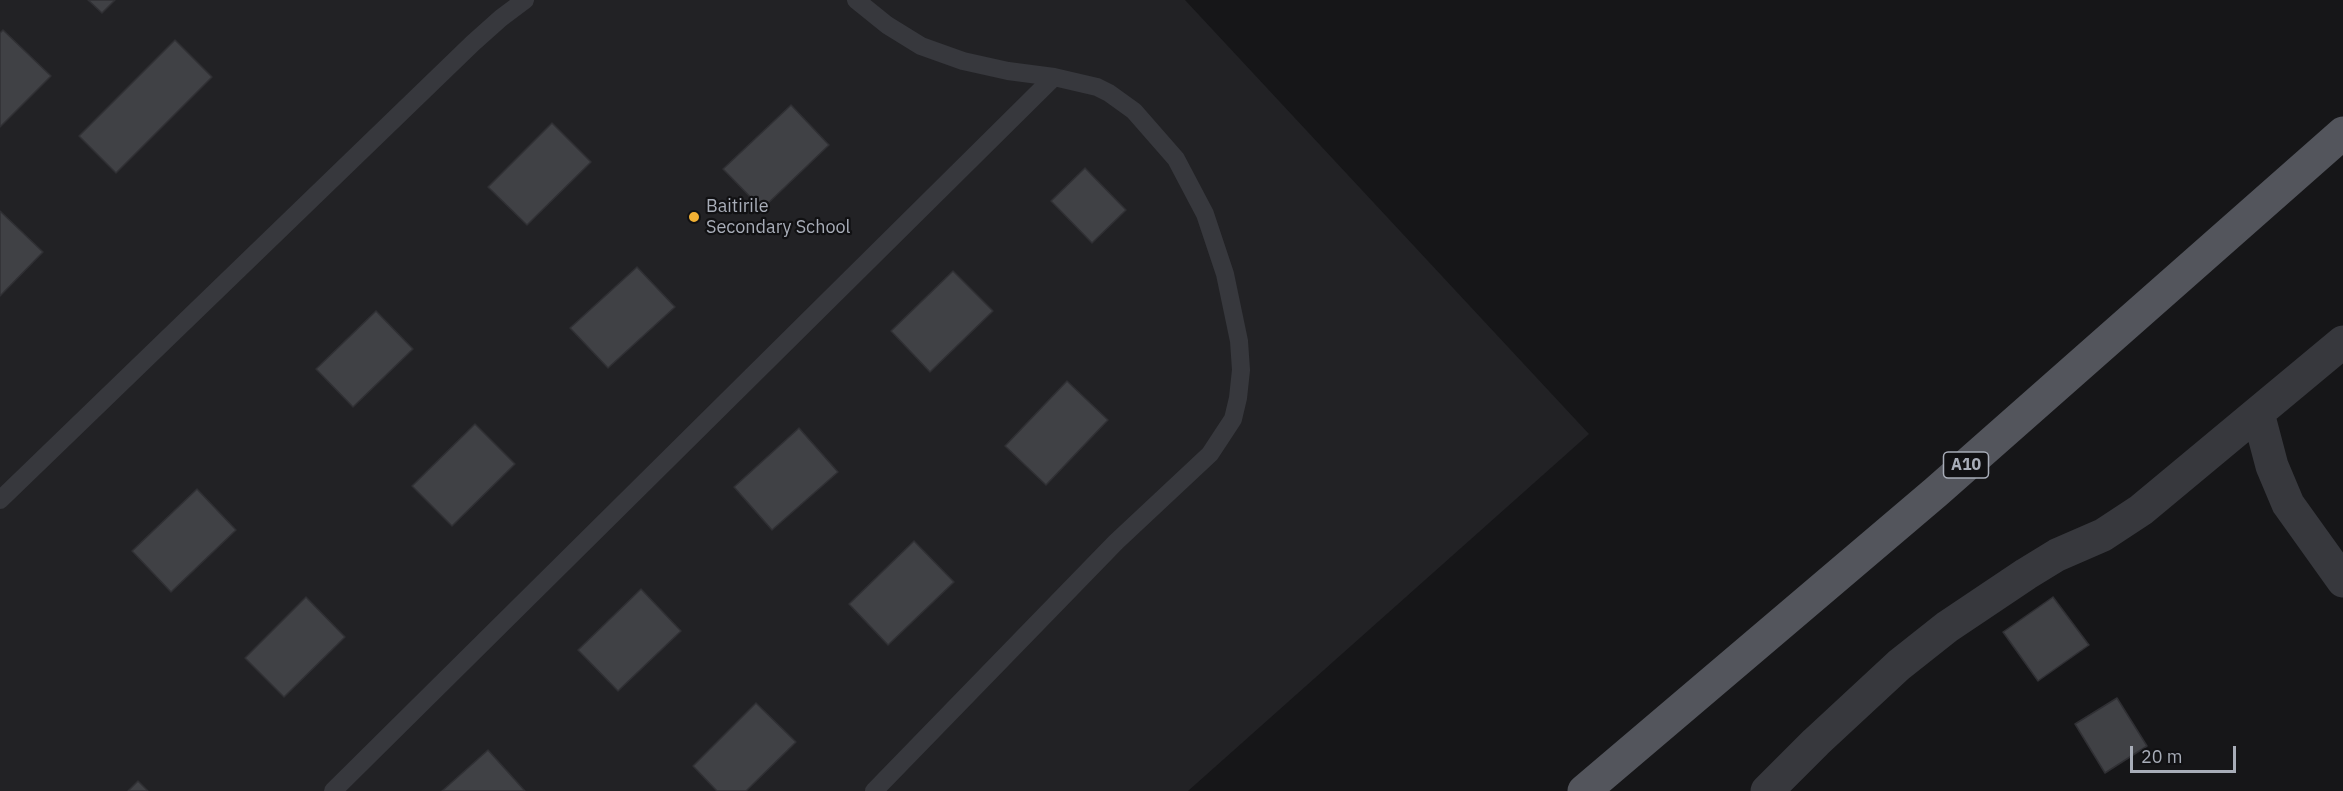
<!DOCTYPE html>
<html>
<head>
<meta charset="utf-8">
<style>
  body { margin:0 }
  #map { position:relative; width:2343px; height:791px; overflow:hidden; background:#161618; font-family:"IBM Plex Sans",sans-serif }
  canvas { display:block }
  .scale { position:absolute; left:2130px; top:746px; width:106px; height:27px; box-sizing:border-box; border:3px solid #a8adb8; border-top:0; padding-left:8px; font-size:18px; line-height:21px; white-space:nowrap; color:#a8adb8; -webkit-text-stroke:4px #111113; paint-order:stroke }
</style>
</head>
<body>
<div id="map">
<canvas width="2343" height="791"></canvas>
<div class="scale">20 m</div>
</div>
<script>
const c = document.querySelector('canvas').getContext('2d');
c.lineJoin = 'round';
function fill(path, color) {
  c.fillStyle = color;
  c.fill(path, 'evenodd');
}
function toPath(rows) {
  const path = new Path2D();
  for (const r of rows) {
    path.moveTo(r[0], r[1]);
    for (let i = 2; i < r.length; i += 2) path.lineTo(r[i], r[i + 1]);
  }
  return path;
}
function strokePath(path, color, width, dash) {
  c.strokeStyle = color;
  c.lineWidth = width;
  c.lineCap = dash ? 'butt' : 'round';
  c.setLineDash(dash || []);
  c.stroke(path);
}
function drawText(font, color, halo, rows, align = 'center') {
  c.font = font + ' "IBM Plex Sans",sans-serif';
  c.lineWidth = 4.5;
  c.setLineDash([]);
  c.textBaseline = 'middle';
  c.strokeStyle = halo;
  c.fillStyle = color;
  for (const [text, x, y, turn = 0] of rows) {
    c.save();
    c.translate(x, y);
    c.rotate((+turn || 0) * Math.PI / 180);
    c.textAlign = isNaN(turn) ? turn : align;
    if (halo) c.strokeText(text, 0, 0);
    c.fillText(text, 0, 0);
    c.restore();
  }
}
const built = toPath([
  [0,0,1185,0,1589,434,1188,791,0,791]
]);
const building = toPath([
  [88,0,115,0,102,13,88,0],
  [3,30,51,76,0,127,0,33,3,30],
  [175,40,212,77,116,173,79,136,175,40],
  [791,105,829,145,762,209,723,169,791,105],
  [552,123,591,162,527,225,488,187,552,123],
  [1085,168,1126,210,1092,243,1051,201,1085,168],
  [0,211,43,252,0,296,0,211],
  [637,267,675,307,608,368,570,328,637,267],
  [953,271,993,311,930,372,891,331,953,271],
  [376,311,413,349,353,407,316,369,376,311],
  [1067,381,1108,420,1046,485,1005,446,1067,381],
  [475,424,515,464,452,526,412,486,475,424],
  [799,428,838,472,772,530,734,487,799,428],
  [197,489,236,530,171,592,132,551,197,489],
  [914,541,954,582,888,645,849,604,914,541],
  [641,589,681,631,618,691,578,650,641,589],
  [306,597,345,637,284,697,245,658,306,597],
  [2053,597,2089,645,2038,681,2003,632,2053,597],
  [2117,698,2147,746,2105,773,2075,724,2117,698],
  [756,703,796,742,746,791,717,791,693,766,756,703],
  [488,750,525,791,442,791,488,750],
  [138,781,148,791,128,791,138,781]
]);
const lane = toPath([
  [856,0,887,25,921,46,963,61,1008,71,1054,77,1097,87,1109,93,1134,111,1176,159,1205,214,1225,274,1239,341,1241,370,1238,398,1233,419,1210,454,1116,542,874,791],
  [0,500,473,43,501,18,525,0],
  [333,791,1054,77]
]);
const street = toPath([
  [2258,413,2272,466,2288,504,2343,581],
  [1767,791,1816,742,1899,665,1947,627,2026,574,2057,555,2103,535,2141,510,2343,342]
]);
const primary = toPath([
  [1584,791,1936,492,2343,133]
]);
const markers = [
  [694,217,6,"#f2b134"]
];
const shields = [
  [1966,465,45]
];
const shieldNames = [
  ["A10",1966,465]
];
const poiNames = [
  ["Baitirile",706,207],
  ["Secondary School",706,228]
];
fill(built, '#222225');
fill(building, '#404145');
strokePath(building, '#303034', 1.5);
strokePath(lane, '#37383d', 18);
strokePath(street, '#37383d', 33);
strokePath(primary, '#53555c', 33);
for (const [x, y, r, color] of markers) {
  const dot = new Path2D();
  dot.arc(x, y, r, 0, 2 * Math.PI);
  c.fillStyle = color;
  c.fill(dot);
  strokePath(dot, '#111113', 2);
}
for (const [x, y, w] of shields) {
  const box = new Path2D();
  box.roundRect(x - w / 2, y - 13, w, 26, 4.5);
  c.fillStyle = '#111113';
  c.fill(box);
  strokePath(box, '#a8adb8', 1.5);
}
drawText('bold 16px', '#a8adb8', null, shieldNames);
drawText('18px', '#a8adb8', '#111113', poiNames, 'left');
</script>
</body>
</html>
